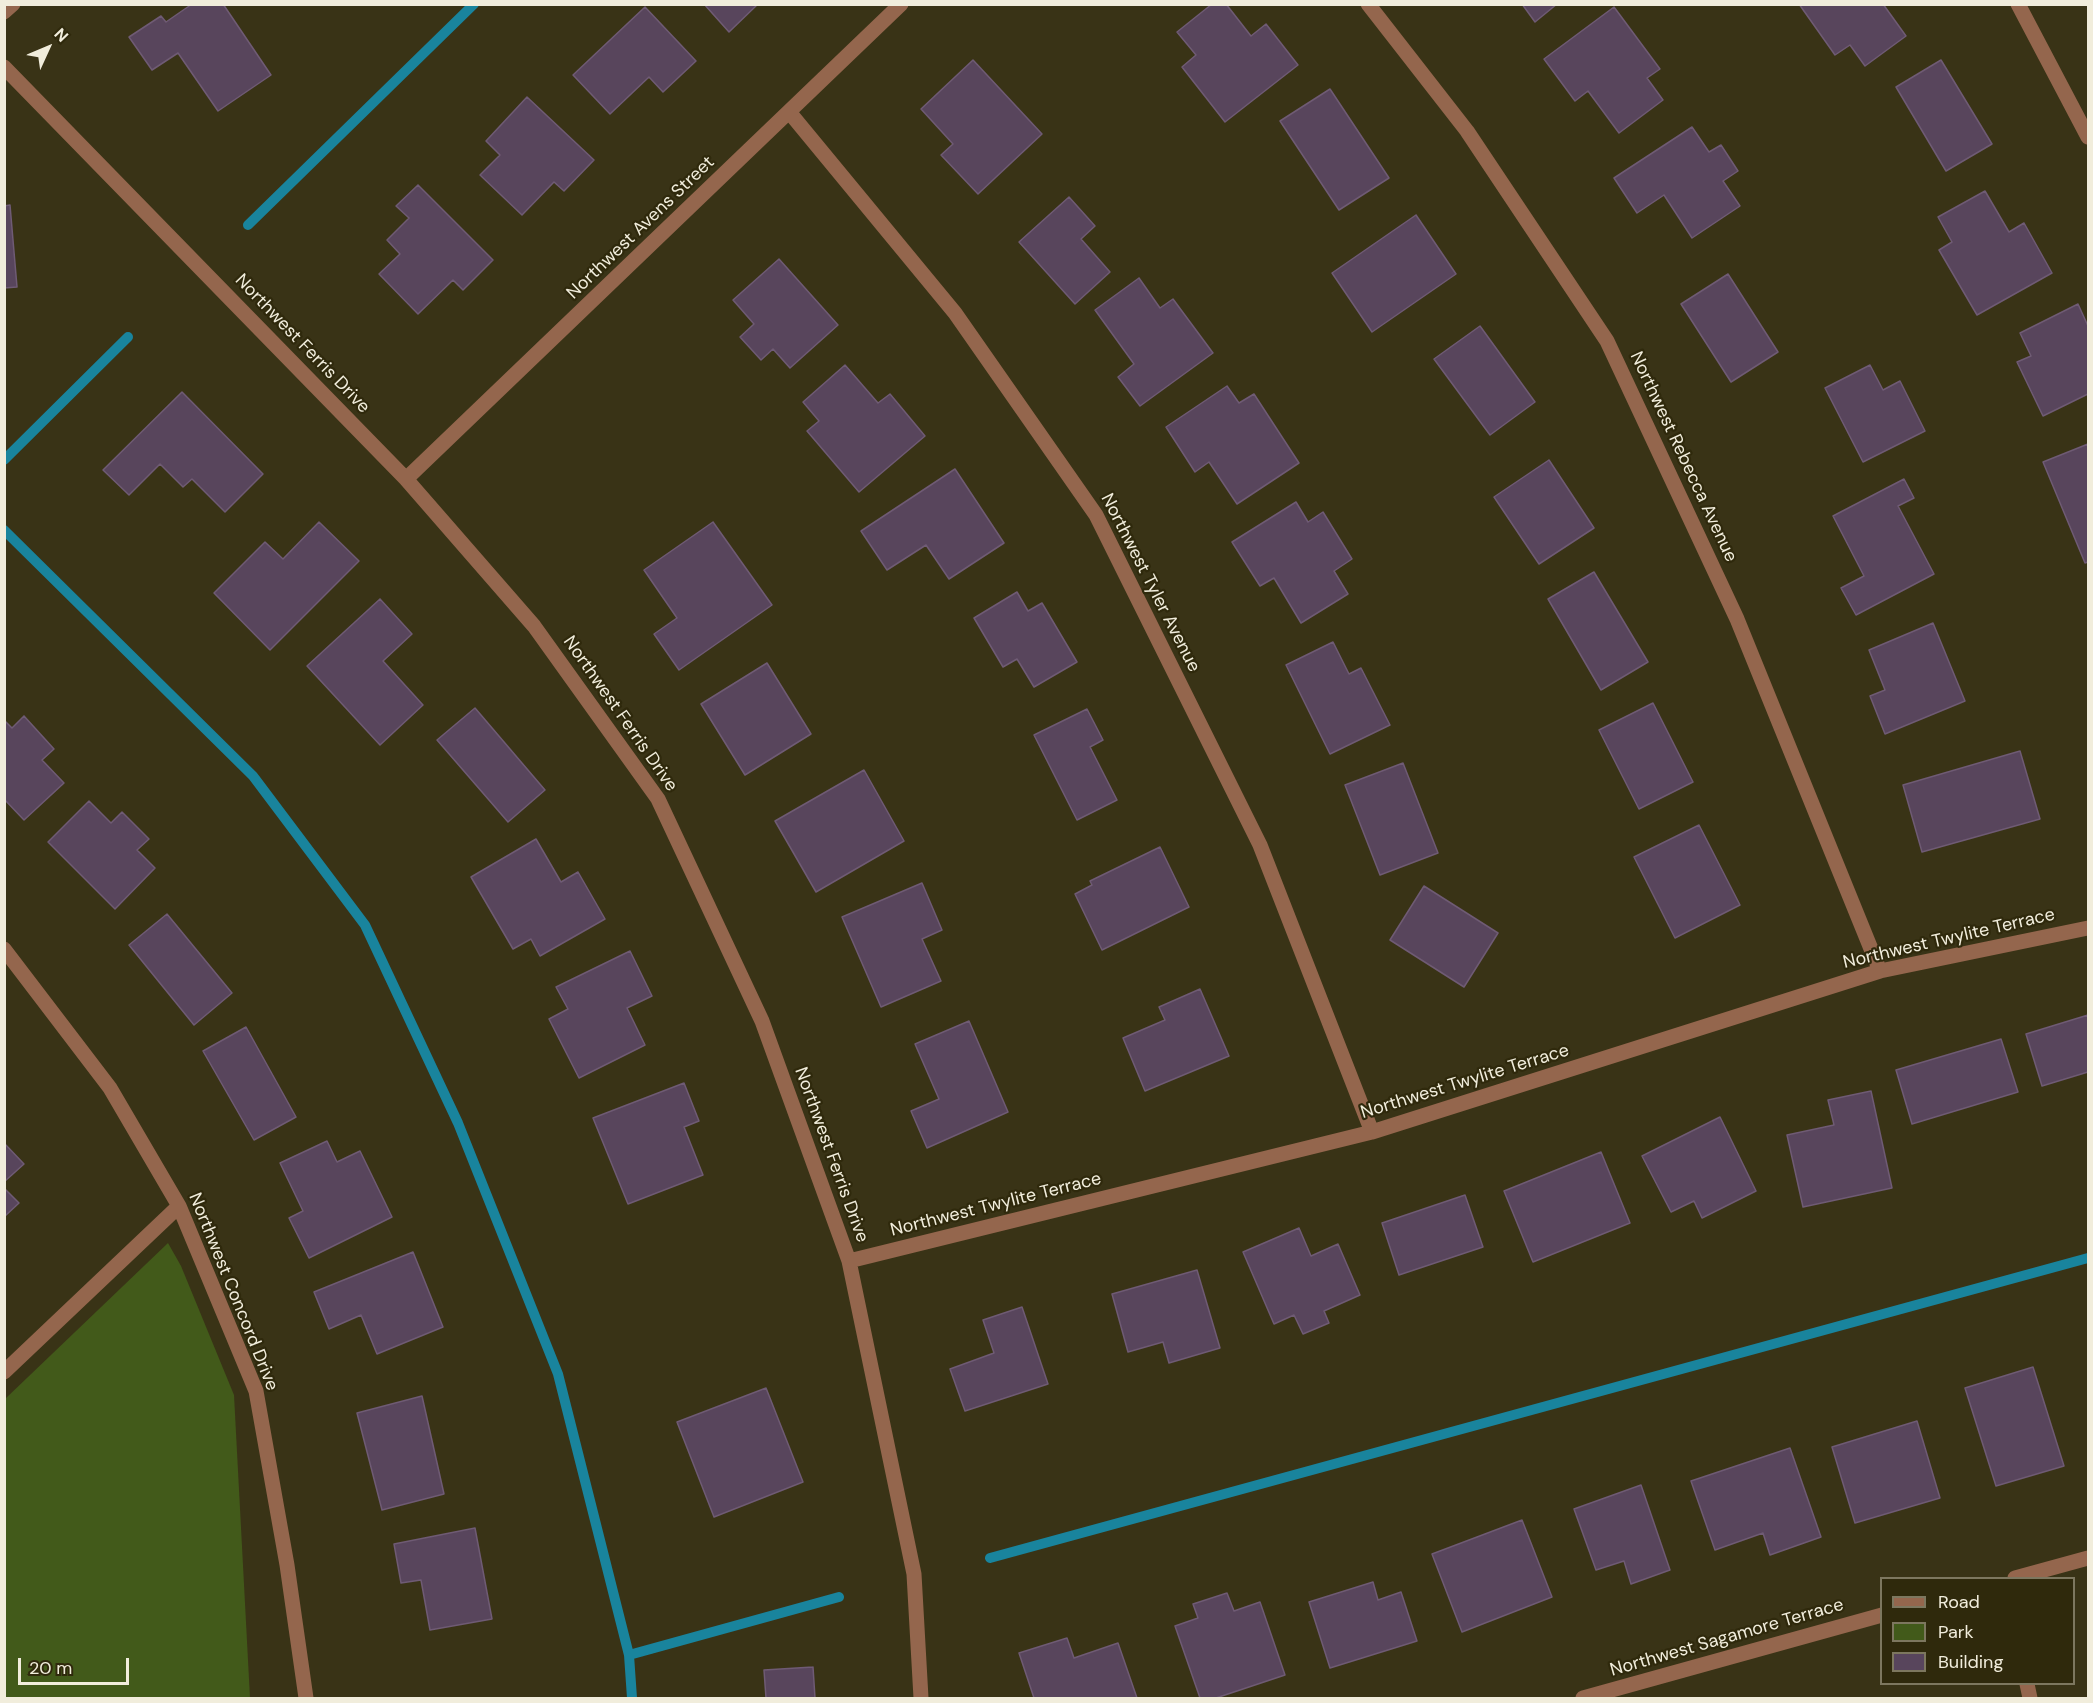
<!DOCTYPE html>
<html>
<head>
<meta charset="utf-8">
<style>
  body { margin:0 }
  #map { position:relative; width:2093px; height:1703px; overflow:hidden; background:#393316; font-family:"DM Sans",sans-serif }
  canvas { display:block }
  .frame { position:absolute; inset:0; border:6px solid #f1eddc; pointer-events:none }
  .legend { position:absolute; left:1880px; top:1577px; width:195px; height:108px; box-sizing:border-box; background:#2f290c; border:2px solid #7d775f; margin:0; padding:8px 10px; list-style:none; font-size:18px; color:#f1eddc }
  .legend li { display:flex; align-items:center; gap:12px; height:30px }
  .legend b { width:30px; border:2px solid #7d775f }
  .north { position:absolute; left:18px; top:18px; width:60px; height:60px; -webkit-text-stroke:4px #2f290c; paint-order:stroke; rotate:46deg; font-size:16px; font-weight:700; line-height:24px; text-align:center; color:#f1eddc }
  .north::after { content:''; display:block; margin:auto; width:21px; height:27px; background:#f1eddc; clip-path:polygon(50% 0,100% 100%,50% 72%,0 100%) }
  .scale { position:absolute; left:18px; top:1658px; width:111px; height:27px; box-sizing:border-box; border:3px solid #f1eddc; border-top:0; padding-left:8px; font-size:18px; line-height:21px; white-space:nowrap; color:#f1eddc; -webkit-text-stroke:4px #2f290c; paint-order:stroke }
</style>
</head>
<body>
<div id="map">
<canvas width="2093" height="1703"></canvas>
<div class="frame"></div>
<ul class="legend">
<li><b style="height:8px;background:#94664d"></b>Road</li>
<li><b style="height:16px;background:#425a1a"></b>Park</li>
<li><b style="height:16px;background:#58455c"></b>Building</li>
</ul>
<div class="north">N</div>
<div class="scale">20 m</div>
</div>
<script>
const c = document.querySelector('canvas').getContext('2d');
c.lineJoin = 'round';
function fill(path, color) {
  c.fillStyle = color;
  c.fill(path, 'evenodd');
}
function toPath(rows) {
  const path = new Path2D();
  for (const r of rows) {
    path.moveTo(r[0], r[1]);
    for (let i = 2; i < r.length; i += 2) path.lineTo(r[i], r[i + 1]);
  }
  return path;
}
function strokePath(path, color, width, dash) {
  c.strokeStyle = color;
  c.lineWidth = width;
  c.lineCap = dash ? 'butt' : 'round';
  c.setLineDash(dash || []);
  c.stroke(path);
}
function drawText(font, color, halo, rows, align = 'center') {
  c.font = font + ' "DM Sans",sans-serif';
  c.lineWidth = 4.5;
  c.setLineDash([]);
  c.textBaseline = 'middle';
  c.strokeStyle = halo;
  c.fillStyle = color;
  for (const [text, x, y, turn = 0] of rows) {
    c.save();
    c.translate(x, y);
    c.rotate((+turn || 0) * Math.PI / 180);
    c.textAlign = isNaN(turn) ? turn : align;
    if (halo) c.strokeText(text, 0, 0);
    c.fillText(text, 0, 0);
    c.restore();
  }
}
const green = toPath([
  [168,1243,181,1266,234,1395,250,1698,5,1698,5,1399]
]);
const stream = toPath([
  [248,225,474,4],
  [4,460,128,337],
  [4,530,253,776,365,925,458,1123,558,1374,629,1655,632,1698],
  [990,1558,2088,1258],
  [629,1655,839,1597]
]);
const building = toPath([
  [192,4,223,4,271,75,218,111,178,53,152,70,129,37,161,16,166,22,192,4],
  [704,4,758,4,729,32,704,4],
  [1212,4,1226,4,1251,36,1266,24,1298,65,1225,122,1182,67,1196,55,1177,32,1212,4],
  [1522,4,1557,4,1535,22,1522,4],
  [1799,4,1883,4,1906,36,1865,66,1850,45,1835,55,1799,4],
  [645,7,696,61,663,92,649,77,610,114,573,75,645,7],
  [1614,7,1660,69,1647,78,1663,100,1619,133,1588,91,1575,101,1544,59,1614,7],
  [973,60,1042,134,978,194,941,155,953,144,921,109,973,60],
  [1941,60,1992,144,1946,171,1896,87,1941,60],
  [1330,89,1389,178,1339,210,1280,121,1330,89],
  [527,97,594,160,564,191,554,182,522,215,480,175,500,155,486,141,527,97],
  [1692,127,1709,152,1721,145,1738,171,1723,181,1740,206,1692,238,1664,195,1637,213,1614,178,1692,127],
  [418,185,493,260,463,290,453,280,418,314,379,274,400,254,387,240,409,218,396,206,418,185],
  [1985,191,2009,232,2024,223,2052,273,1977,315,1939,250,1952,242,1938,217,1985,191],
  [1069,197,1095,226,1081,239,1110,272,1075,304,1019,242,1069,197],
  [10,205,17,287,4,288,4,206,10,205],
  [1416,215,1456,274,1372,332,1332,273,1416,215],
  [779,259,838,325,790,368,773,349,761,360,740,337,754,324,733,300,779,259],
  [1728,274,1778,352,1731,382,1681,304,1728,274],
  [1139,278,1160,308,1173,299,1213,353,1140,406,1118,377,1134,364,1095,310,1139,278],
  [2078,304,2088,326,2088,394,2043,416,2017,362,2031,356,2020,333,2078,304],
  [1480,326,1535,402,1490,435,1434,359,1480,326],
  [845,365,878,403,890,394,925,436,859,492,807,431,819,421,803,402,845,365],
  [1870,365,1883,390,1900,381,1925,431,1863,462,1825,388,1870,365],
  [1227,386,1239,403,1254,394,1299,463,1237,504,1209,462,1195,472,1166,427,1227,386],
  [182,392,263,474,225,512,192,479,183,487,160,464,129,495,103,470,182,392],
  [2088,444,2088,562,2085,563,2043,462,2088,444],
  [1549,460,1594,528,1539,564,1494,497,1549,460],
  [955,469,1004,543,949,579,926,545,887,570,861,531,955,469],
  [1904,479,1914,498,1898,506,1934,574,1856,615,1841,588,1864,576,1833,516,1904,479],
  [1296,502,1308,522,1323,512,1352,559,1334,571,1348,594,1301,623,1274,578,1260,586,1232,542,1296,502],
  [319,522,359,561,270,650,214,593,265,542,283,559,319,522],
  [713,522,772,605,679,670,654,634,677,618,644,570,713,522],
  [1594,572,1648,662,1601,690,1548,599,1594,572],
  [1017,592,1028,611,1042,603,1077,662,1034,687,1017,659,1003,667,974,618,1017,592],
  [380,599,412,634,383,661,423,705,380,745,307,666,380,599],
  [1933,623,1965,701,1885,734,1870,696,1885,690,1869,650,1933,623],
  [1333,642,1349,674,1361,668,1390,725,1330,754,1286,665,1333,642],
  [767,663,811,734,745,775,701,704,767,663],
  [1653,703,1693,782,1639,809,1599,730,1653,703],
  [475,708,545,790,508,822,437,740,475,708],
  [1087,709,1103,740,1090,747,1117,800,1077,820,1034,735,1087,709],
  [24,716,54,749,42,760,64,783,24,820,4,799,4,720,12,728,24,716],
  [2020,751,2040,819,1922,852,1903,785,2020,751],
  [1403,763,1438,853,1380,875,1345,785,1403,763],
  [864,770,904,841,816,892,775,821,864,770],
  [89,801,111,823,122,812,149,839,137,850,155,868,115,909,48,842,89,801],
  [1699,825,1740,905,1675,938,1634,857,1699,825],
  [536,839,561,882,578,872,605,919,540,956,531,939,513,949,471,877,536,839],
  [1160,847,1189,907,1102,950,1075,894,1092,885,1090,881,1160,847],
  [922,883,942,930,922,939,941,981,881,1007,842,917,922,883],
  [1424,886,1498,933,1464,987,1390,940,1424,886],
  [167,914,232,993,194,1025,129,945,167,914],
  [630,951,652,996,627,1008,645,1045,579,1078,549,1019,568,1009,556,987,630,951],
  [1200,989,1229,1056,1145,1091,1123,1038,1165,1020,1159,1007,1200,989],
  [2088,1015,2088,1072,2042,1086,2026,1034,2088,1015],
  [969,1021,1008,1112,927,1148,911,1111,939,1099,915,1044,969,1021],
  [246,1027,296,1117,254,1140,203,1051,246,1027],
  [2001,1039,2018,1092,1912,1124,1896,1070,2001,1039],
  [684,1083,699,1121,684,1127,703,1175,628,1204,593,1118,684,1083],
  [1871,1091,1892,1188,1803,1207,1787,1135,1834,1125,1828,1100,1871,1091],
  [1720,1117,1756,1191,1702,1218,1694,1201,1671,1212,1642,1156,1720,1117],
  [327,1141,337,1162,360,1151,392,1217,309,1258,289,1218,303,1211,280,1163,327,1141],
  [4,1143,24,1164,4,1182,4,1143],
  [1601,1152,1630,1223,1533,1262,1504,1191,1601,1152],
  [4,1188,19,1203,4,1217,4,1188],
  [1465,1195,1483,1247,1399,1275,1382,1223,1465,1195],
  [1299,1228,1311,1256,1338,1244,1360,1295,1324,1311,1329,1323,1303,1334,1294,1315,1274,1324,1243,1252,1299,1228],
  [413,1252,443,1327,377,1354,361,1315,329,1329,314,1292,413,1252],
  [1197,1270,1220,1348,1169,1363,1163,1342,1128,1352,1112,1294,1197,1270],
  [1022,1307,1048,1384,965,1411,950,1369,994,1353,983,1320,1022,1307],
  [2033,1367,2064,1466,1996,1486,1965,1388,2033,1367],
  [766,1388,803,1482,714,1517,677,1422,766,1388],
  [422,1396,444,1494,382,1510,357,1413,422,1396],
  [1917,1421,1940,1498,1855,1523,1832,1447,1917,1421],
  [1790,1448,1821,1537,1770,1555,1763,1533,1715,1550,1691,1481,1790,1448],
  [1641,1485,1670,1570,1631,1584,1624,1561,1596,1570,1574,1509,1641,1485],
  [1522,1520,1552,1597,1462,1632,1432,1554,1522,1520],
  [475,1528,492,1619,430,1630,421,1580,401,1583,394,1544,475,1528],
  [1373,1582,1378,1600,1401,1592,1417,1641,1330,1668,1309,1602,1373,1582],
  [1227,1593,1234,1611,1260,1602,1285,1675,1216,1698,1200,1698,1175,1626,1198,1618,1193,1604,1227,1593],
  [1067,1638,1074,1658,1118,1643,1137,1698,1034,1698,1019,1653,1067,1638],
  [813,1667,815,1698,766,1698,764,1670,813,1667]
]);
const street = toPath([
  [1368,4,1467,131,1607,341,1737,619,1880,971],
  [2018,4,2088,137],
  [4,12,13,4],
  [4,67,406,479,534,626,658,799,762,1021,849,1261,914,1574,921,1698],
  [790,113,955,313,1096,515,1260,845,1372,1132],
  [406,479,901,4],
  [4,949,110,1088,179,1206,256,1391,287,1565,306,1698],
  [849,1261,1372,1132,1880,971,2088,928],
  [4,1372,179,1206],
  [2015,1578,2088,1558],
  [2027,1684,2030,1698],
  [1583,1698,1882,1615]
]);
const streetNames = [
  ["Northwest Avens Street",641,228,-44],
  ["Northwest Ferris Drive",302,344,46],
  ["Northwest Rebecca Avenue",1683,457,65],
  ["Northwest Tyler Avenue",1150,583,63],
  ["Northwest Ferris Drive",620,714,55],
  ["Northwest Twylite Terrace",1949,939,-13],
  ["Northwest Twylite Terrace",1465,1082,-17],
  ["Northwest Ferris Drive",831,1155,70],
  ["Northwest Twylite Terrace",996,1205,-14],
  ["Northwest Concord Drive",233,1292,68],
  ["Northwest Sagamore Terrace",1727,1638,-16]
];
fill(green, '#425a1a');
strokePath(stream, '#19849d', 10);
fill(building, '#58455c');
strokePath(building, '#6f5b74', 1.5);
strokePath(street, '#94664d', 15);
drawText('18px', '#f1eddc', '#2f290c', streetNames);
</script>
</body>
</html>
